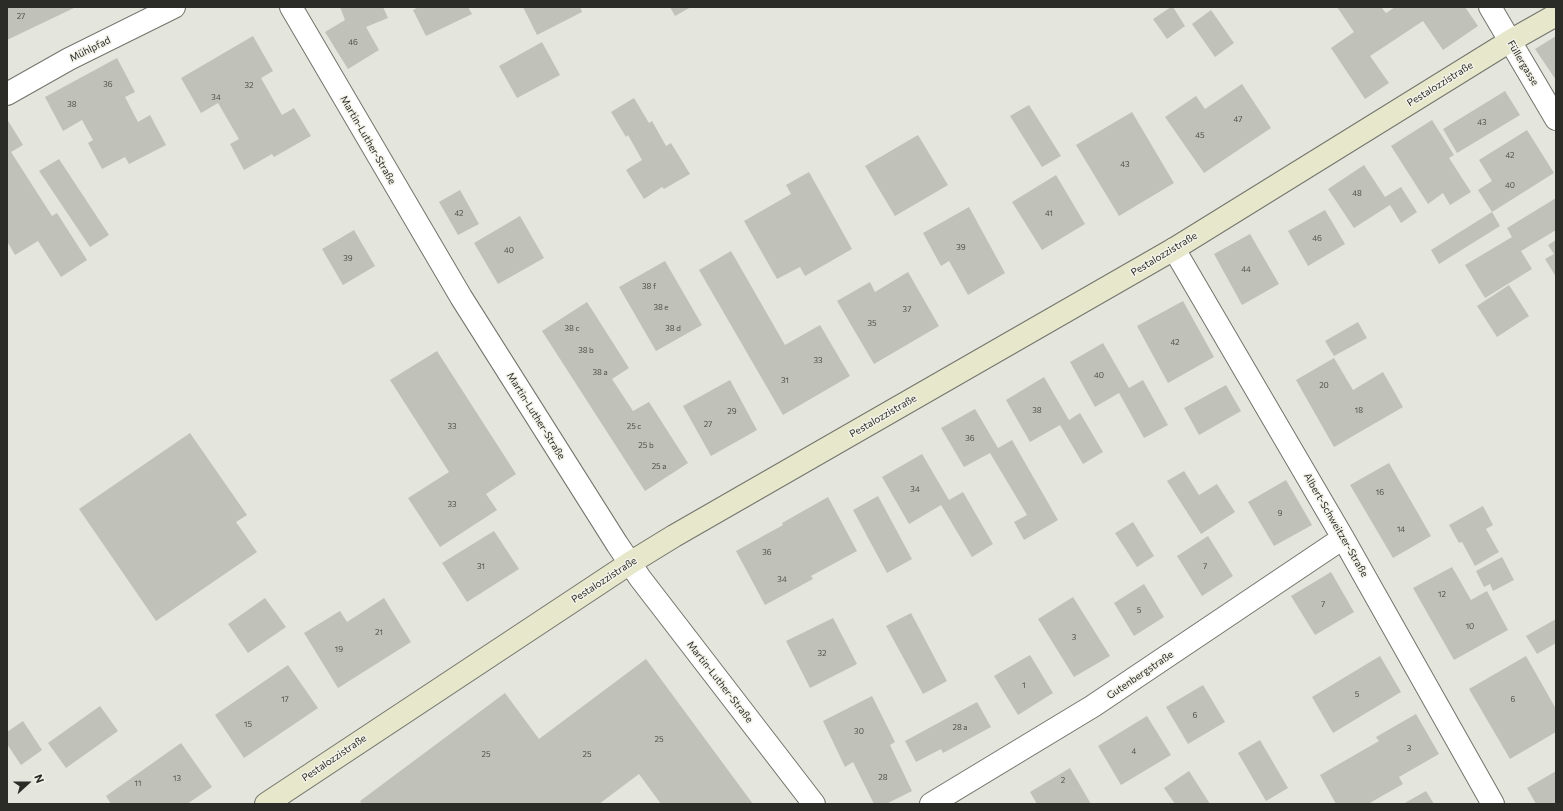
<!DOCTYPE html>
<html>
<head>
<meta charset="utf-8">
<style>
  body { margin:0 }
  #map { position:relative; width:1563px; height:811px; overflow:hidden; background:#e4e5dc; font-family:Commissioner,sans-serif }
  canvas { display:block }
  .frame { position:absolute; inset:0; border:8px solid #2b2c28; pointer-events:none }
  .north { position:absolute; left:8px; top:763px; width:40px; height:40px; -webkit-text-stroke:3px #f2f2e9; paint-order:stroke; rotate:69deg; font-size:11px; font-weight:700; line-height:16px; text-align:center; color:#2b2c28 }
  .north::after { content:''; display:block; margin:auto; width:14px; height:18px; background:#2b2c28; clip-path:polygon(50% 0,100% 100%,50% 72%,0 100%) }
</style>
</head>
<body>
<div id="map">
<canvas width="1563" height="811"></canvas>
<div class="frame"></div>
<div class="north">N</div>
</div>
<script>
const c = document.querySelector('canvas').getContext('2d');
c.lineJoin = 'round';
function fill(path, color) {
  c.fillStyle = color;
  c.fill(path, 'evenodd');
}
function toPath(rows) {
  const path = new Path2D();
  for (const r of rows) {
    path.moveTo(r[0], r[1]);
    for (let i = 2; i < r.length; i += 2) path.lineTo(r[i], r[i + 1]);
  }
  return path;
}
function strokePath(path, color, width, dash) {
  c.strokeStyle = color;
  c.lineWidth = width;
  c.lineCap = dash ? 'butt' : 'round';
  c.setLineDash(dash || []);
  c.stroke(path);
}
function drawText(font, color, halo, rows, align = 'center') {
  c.font = font + ' Commissioner,sans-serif';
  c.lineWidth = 3;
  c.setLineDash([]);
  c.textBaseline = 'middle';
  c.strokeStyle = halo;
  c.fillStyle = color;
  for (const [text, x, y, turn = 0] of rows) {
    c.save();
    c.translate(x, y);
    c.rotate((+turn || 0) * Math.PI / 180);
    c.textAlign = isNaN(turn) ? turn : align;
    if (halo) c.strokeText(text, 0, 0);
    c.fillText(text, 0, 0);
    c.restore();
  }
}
const building = toPath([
  [7,7,76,7,7,40],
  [340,7,383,7,388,18,366,27,379,50,348,69,325,32,345,20],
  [419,7,468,7,472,14,426,36,413,10],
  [523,7,580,7,582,12,537,35],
  [670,7,691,7,675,16],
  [1171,7,1173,7,1185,26,1167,39,1153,19],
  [1337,7,1381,7,1386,13,1395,7,1465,7,1478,26,1443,50,1423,21,1370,56,1389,83,1365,99,1331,48,1354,32],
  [1211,10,1234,43,1215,57,1192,24],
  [253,36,273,71,261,78,282,115,294,108,311,136,274,157,272,154,244,170,230,144,239,139,218,103,201,113,181,78],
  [1556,36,1556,80,1535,49],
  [542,42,560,75,517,98,499,66],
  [117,58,135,92,125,97,138,122,150,115,166,145,129,164,125,157,102,169,88,143,93,140,82,120,63,131,45,97],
  [1242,84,1271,128,1204,173,1165,117,1196,96,1205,109],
  [1505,91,1520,115,1457,153,1443,129],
  [634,98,649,123,652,121,666,146,671,143,690,174,664,189,662,187,644,199,626,170,642,160,628,135,626,137,611,112],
  [1029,105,1061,156,1042,167,1010,116],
  [1132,112,1174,183,1119,216,1076,145],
  [7,119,23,145,11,152,52,216,57,213,87,260,61,277,38,241,15,255,7,241],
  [1432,120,1454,155,1449,158,1471,192,1450,205,1443,193,1428,204,1391,146],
  [1527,130,1554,173,1492,212,1478,190,1492,181,1479,160],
  [918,135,948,185,895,216,865,166],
  [59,159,109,235,90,247,39,171],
  [1364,165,1385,197,1401,187,1417,212,1401,223,1390,205,1354,228,1328,189],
  [809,172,852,249,805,276,800,267,777,279,744,221,791,194,786,185],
  [1056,175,1085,224,1042,250,1012,202],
  [460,190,479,224,458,235,439,202],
  [1556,198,1556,230,1521,251,1532,269,1485,298,1465,265,1512,237,1507,228],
  [969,207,1005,273,968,295,949,261,941,266,923,233],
  [1325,210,1345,244,1308,266,1288,231],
  [1492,212,1500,226,1439,264,1431,250],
  [520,216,544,258,498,284,474,243],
  [354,230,375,266,343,285,322,249],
  [1250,234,1279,284,1242,305,1214,254],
  [1556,240,1556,277,1545,259,1554,254,1548,245],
  [731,251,785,345,820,325,850,376,783,415,699,270],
  [665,261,702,325,656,351,619,287],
  [908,272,939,326,874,364,837,301,870,282,875,292],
  [1509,285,1529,316,1497,337,1477,306],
  [1183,301,1214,357,1168,383,1137,326],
  [587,302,629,368,612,379,633,411,649,402,688,463,645,491,542,331],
  [1358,322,1367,338,1334,356,1325,341],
  [1103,343,1129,388,1143,380,1168,425,1144,438,1119,393,1095,407,1070,362],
  [437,351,516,474,486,494,497,510,440,547,408,498,449,472,390,380],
  [1334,358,1353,390,1383,372,1403,407,1334,447,1296,380],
  [1044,377,1069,420,1080,413,1103,452,1083,464,1060,425,1030,442,1006,400],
  [730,380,757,430,711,456,683,406],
  [1226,385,1241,411,1199,435,1184,408],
  [975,409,998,448,1012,440,1058,520,1024,540,1014,522,1027,515,990,453,964,467,941,428],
  [190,433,247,515,236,522,257,552,156,621,79,509],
  [922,454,949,500,963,492,993,544,972,557,941,505,909,524,882,477],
  [1389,463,1431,536,1393,558,1350,485],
  [1184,471,1199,495,1217,484,1235,512,1201,534,1167,481],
  [1286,480,1312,525,1274,546,1248,502],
  [878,496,912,559,887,573,853,510],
  [828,497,857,551,811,576,813,579,765,605,736,551,783,525,782,523],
  [1483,506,1493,525,1486,529,1499,552,1475,566,1462,542,1459,543,1449,525],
  [1133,522,1154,556,1137,567,1115,533],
  [494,531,519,569,467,602,442,563],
  [1208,536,1233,576,1202,596,1177,556],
  [1502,557,1514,580,1493,591,1490,584,1484,587,1476,571],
  [1452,567,1471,600,1487,591,1508,630,1454,660,1413,588],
  [1331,572,1354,612,1315,635,1291,596],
  [1144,584,1164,617,1134,636,1114,603],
  [1073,597,1110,656,1074,677,1038,619],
  [265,598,286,627,248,653,228,624],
  [384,598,411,642,338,688,304,633,340,611,347,622],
  [911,613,947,681,923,694,886,626],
  [833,618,857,664,810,688,786,641],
  [1556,619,1556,643,1537,654,1526,636],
  [1030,655,1053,693,1018,715,994,676],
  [1380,656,1401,692,1333,733,1312,697],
  [1526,656,1556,709,1556,732,1510,759,1469,689],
  [646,659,753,804,661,804,639,774,599,804,362,804,360,801,505,693,539,739],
  [288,665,318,708,244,758,215,715],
  [1203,685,1225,722,1188,744,1166,707],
  [872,696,895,742,890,745,912,791,886,804,874,804,853,762,845,767,823,721],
  [977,702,991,727,943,753,941,749,916,762,905,741],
  [100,706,118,731,66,768,48,743],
  [1416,714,1439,754,1399,777,1403,784,1368,804,1336,804,1320,775,1379,741,1376,737],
  [1147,716,1171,755,1121,785,1098,746],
  [23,721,42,750,21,765,7,744,7,732],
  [1260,740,1288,788,1266,801,1238,753],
  [181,743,212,787,187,804,111,804,106,796],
  [1070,768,1091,804,1037,804,1030,792],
  [1189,771,1210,804,1175,804,1164,788],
  [1556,771,1556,804,1536,804,1527,788],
  [1426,791,1434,804,1403,804]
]);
const street = toPath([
  [291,7,461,297,617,544,640,578,814,804],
  [1490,7,1556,119],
  [7,94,69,59,174,7],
  [1174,249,1343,538,1493,804],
  [931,804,1093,706,1343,538]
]);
const secondary = toPath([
  [266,804,630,563,674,536,1174,249,1510,41,1556,15]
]);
const numberNames = [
  ["27",21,16],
  ["46",353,42],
  ["36",108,84],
  ["32",249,85],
  ["34",216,97],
  ["38",72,104],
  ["47",1238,119],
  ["43",1482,122],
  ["45",1200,135],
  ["42",1510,155],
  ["43",1125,164],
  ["40",1510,185],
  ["48",1357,193],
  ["42",459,213],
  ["41",1049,213],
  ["46",1317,238],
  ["39",961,247],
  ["40",509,250],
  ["39",348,258],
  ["44",1246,269],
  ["38 f",649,286],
  ["38 e",661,307],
  ["37",907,309],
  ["35",872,323],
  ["38 c",572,328],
  ["38 d",673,328],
  ["42",1175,342],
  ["38 b",586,350],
  ["33",818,360],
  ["38 a",600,372],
  ["40",1099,375],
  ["31",785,380],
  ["20",1324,385],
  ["38",1037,410],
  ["18",1359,410],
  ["29",732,411],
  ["27",708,424],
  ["33",452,426],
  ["25 c",634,426],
  ["36",970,438],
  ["25 b",646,445],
  ["25 a",659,466],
  ["34",915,489],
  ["16",1380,492],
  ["33",452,504],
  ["9",1280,513],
  ["14",1401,529],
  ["36",767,552],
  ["31",481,566],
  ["7",1205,566],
  ["34",782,579],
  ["12",1442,594],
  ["7",1323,604],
  ["5",1139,610],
  ["10",1470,626],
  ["21",379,632],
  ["3",1074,637],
  ["19",339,649],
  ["32",822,653],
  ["1",1024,685],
  ["5",1357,694],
  ["17",285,699],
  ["6",1513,699],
  ["6",1195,715],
  ["15",248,724],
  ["28 a",960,727],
  ["30",859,731],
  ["25",659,739],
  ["3",1409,748],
  ["4",1134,751],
  ["25",486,754],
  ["25",587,754],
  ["28",883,777],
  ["13",177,778],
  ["2",1063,780],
  ["11",138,783]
];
const streetNames = [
  ["Mühlpfad",90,49,-26],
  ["Füllergasse",1523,63,59],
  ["Pestalozzistraße",1440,84,-32],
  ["Martin-Luther-Straße",368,140,60],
  ["Pestalozzistraße",1164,254,-31],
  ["Martin-Luther-Straße",536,416,58],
  ["Pestalozzistraße",883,416,-30],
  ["Albert-Schweitzer-Straße",1336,525,60],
  ["Pestalozzistraße",604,580,-33],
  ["Gutenbergstraße",1140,675,-34],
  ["Martin-Luther-Straße",720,682,52],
  ["Pestalozzistraße",334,758,-34]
];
fill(building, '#c0c1b8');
strokePath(street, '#73746c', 24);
strokePath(secondary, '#73746c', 24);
strokePath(street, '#fff', 22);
strokePath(secondary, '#e7e7cb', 22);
drawText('8px', '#50514c', null, numberNames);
drawText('10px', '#2b2c28', '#f2f2e9', streetNames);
</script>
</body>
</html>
